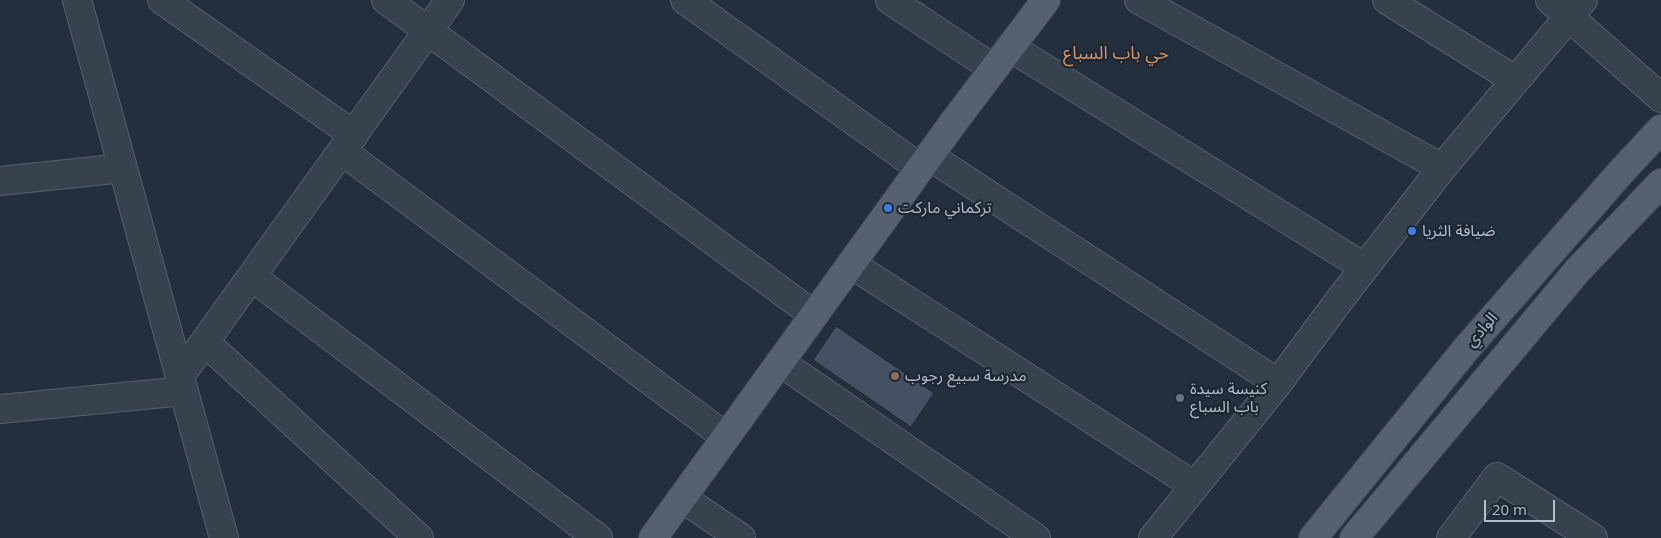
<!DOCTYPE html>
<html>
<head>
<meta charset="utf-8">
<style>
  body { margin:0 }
  #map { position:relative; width:1661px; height:538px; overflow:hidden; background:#242f3e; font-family:"Open Sans",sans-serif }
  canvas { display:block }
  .scale { position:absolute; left:1484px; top:500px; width:71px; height:22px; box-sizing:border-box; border:2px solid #b4bcc9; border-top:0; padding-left:6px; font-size:15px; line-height:18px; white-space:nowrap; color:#b4bcc9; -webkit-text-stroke:4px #1d2633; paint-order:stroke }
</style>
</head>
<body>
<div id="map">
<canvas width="1661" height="538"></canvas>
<div class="scale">20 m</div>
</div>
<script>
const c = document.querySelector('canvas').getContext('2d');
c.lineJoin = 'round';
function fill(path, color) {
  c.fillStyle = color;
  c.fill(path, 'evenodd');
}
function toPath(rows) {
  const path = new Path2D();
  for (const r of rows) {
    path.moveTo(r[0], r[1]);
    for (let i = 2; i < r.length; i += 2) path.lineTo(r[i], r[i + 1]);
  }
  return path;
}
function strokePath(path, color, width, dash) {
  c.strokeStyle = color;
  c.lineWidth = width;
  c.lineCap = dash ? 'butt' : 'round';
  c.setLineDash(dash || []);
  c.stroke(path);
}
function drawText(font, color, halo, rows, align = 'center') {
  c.font = font + ' "Open Sans","Noto Sans Arabic",sans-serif';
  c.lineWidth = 4.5;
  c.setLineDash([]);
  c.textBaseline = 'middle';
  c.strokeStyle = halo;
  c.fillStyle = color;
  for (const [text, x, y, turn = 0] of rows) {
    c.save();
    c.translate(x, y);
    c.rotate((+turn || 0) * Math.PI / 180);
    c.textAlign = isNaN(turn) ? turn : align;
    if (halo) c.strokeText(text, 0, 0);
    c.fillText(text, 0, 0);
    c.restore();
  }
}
const building = toPath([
  [836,326,934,393,911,427,813,360,836,326]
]);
const minor = toPath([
  [77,0,224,538],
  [162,0,354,135],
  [386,0,814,315],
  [685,0,920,168],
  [890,0,994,69],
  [1139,0,1442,168],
  [1387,0,1515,80],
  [1550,0,1661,98],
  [1010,47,1364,267],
  [342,151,726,437],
  [929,156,1278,383],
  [0,181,123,168],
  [851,264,1195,486],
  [252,277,598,538],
  [205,342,419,538],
  [780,362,1036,538],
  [180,376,450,0],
  [0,409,184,391],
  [682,498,741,538],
  [1153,538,1278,383,1341,298,1442,168,1583,0],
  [1451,538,1497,477,1593,538]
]);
const major = toPath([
  [653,538,953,123,1046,0],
  [1313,538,1466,349,1621,172,1661,129],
  [1354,538,1578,270,1661,183]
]);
const markers = [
  [888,208,5,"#3f7fe0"],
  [1412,231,5,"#3f7fe0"],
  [895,376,5,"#8d6e63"],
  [1180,398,5,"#6b7280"]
];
const poiNames = [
  ["تركماني ماركت",898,208],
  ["ضيافة الثريا",1422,231],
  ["مدرسة سبيع رجوب",905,376],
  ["كنيسة سيدة",1190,389],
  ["باب السباع",1190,407]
];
const streetNames = [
  ["الوادي",1482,330,-49]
];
const neighbourhoodNames = [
  ["حي باب السباع",1116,54]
];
fill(building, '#455162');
strokePath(building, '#1f2835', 1);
strokePath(minor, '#565f6c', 30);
strokePath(major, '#414a57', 30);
strokePath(minor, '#38414e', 28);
strokePath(major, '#56606e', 28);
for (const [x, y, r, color] of markers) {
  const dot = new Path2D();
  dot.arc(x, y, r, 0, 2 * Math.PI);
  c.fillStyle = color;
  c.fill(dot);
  strokePath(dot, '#1d2633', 2);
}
drawText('16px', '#b4bcc9', '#1d2633', poiNames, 'left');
drawText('16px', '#b4bcc9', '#1d2633', streetNames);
drawText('18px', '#d59563', '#1d2633', neighbourhoodNames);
</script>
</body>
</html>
